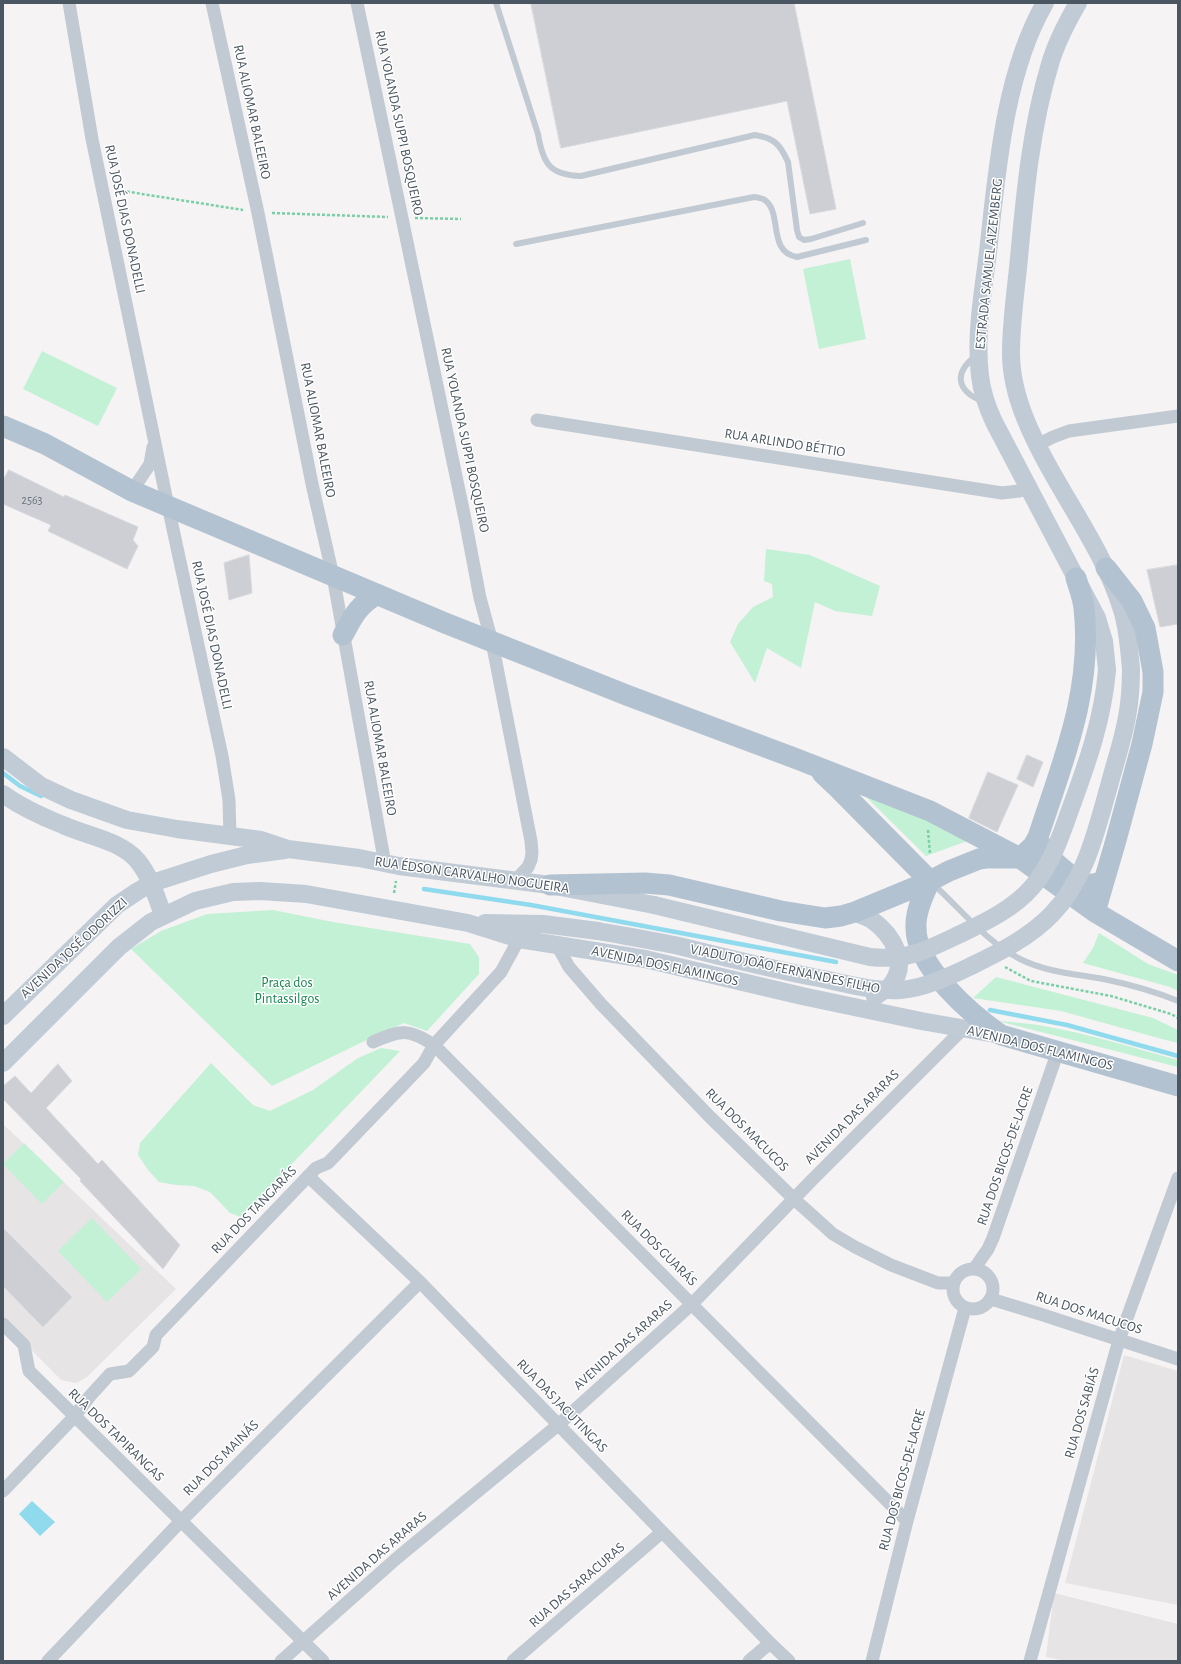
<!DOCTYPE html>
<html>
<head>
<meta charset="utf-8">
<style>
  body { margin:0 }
  #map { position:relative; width:1181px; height:1664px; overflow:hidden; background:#f5f3f3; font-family:"Alegreya Sans",sans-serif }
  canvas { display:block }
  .frame { position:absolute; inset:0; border:4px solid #4a5661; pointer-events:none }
</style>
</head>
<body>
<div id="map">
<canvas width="1181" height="1664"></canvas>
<div class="frame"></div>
</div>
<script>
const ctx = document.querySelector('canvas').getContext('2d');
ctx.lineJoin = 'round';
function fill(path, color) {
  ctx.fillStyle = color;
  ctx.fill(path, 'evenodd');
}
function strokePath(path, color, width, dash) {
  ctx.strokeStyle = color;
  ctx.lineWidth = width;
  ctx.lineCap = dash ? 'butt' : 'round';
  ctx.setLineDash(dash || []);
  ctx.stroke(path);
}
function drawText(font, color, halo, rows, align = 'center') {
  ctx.font = font + ' "Alegreya Sans",sans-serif';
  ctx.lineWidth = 3;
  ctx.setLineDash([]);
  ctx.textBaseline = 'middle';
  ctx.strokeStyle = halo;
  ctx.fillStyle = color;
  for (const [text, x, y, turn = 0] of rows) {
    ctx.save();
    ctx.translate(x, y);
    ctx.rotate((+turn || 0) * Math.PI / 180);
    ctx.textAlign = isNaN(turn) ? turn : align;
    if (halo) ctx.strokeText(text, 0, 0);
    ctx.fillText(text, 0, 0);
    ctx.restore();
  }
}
fill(new Path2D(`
  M3,1124L176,1289L87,1377L76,1383L61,1380L3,1321Z
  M1124,1355L1178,1371V1605L1065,1583Z
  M1054,1593L1178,1624V1661H1067L1046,1657Z`), '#e6e4e5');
fill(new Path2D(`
  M850,259L866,339L819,349L803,269Z
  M42,351L117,388L98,426L23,389Z
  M766,549L810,555L880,586L872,616L835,611L815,602L801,668L767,648L755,683L730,642L738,624L753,607L773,597L772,584L764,581Z
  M856,787L970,840L926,856Z
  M273,910L333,922L470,944L479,957V974L427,1031L404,1023L383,1032L272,1086L131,949L161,931L207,914Z
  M1099,933L1148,964L1178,975V991L1170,987L1083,963L1093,948Z
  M996,977L1153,1018L1178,1030V1043L1162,1039L1061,1011L973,998Z
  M998,1021C1060,1024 1119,1044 1178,1060V1067Z
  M381,1048L400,1051L241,1217L230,1213L210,1192L194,1186L176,1185L159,1182L148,1170L138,1155L140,1143L211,1063L253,1105L270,1111L313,1090L358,1058Z
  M24,1143L64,1182L42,1204L3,1164Z
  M92,1218L141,1269L107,1302L58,1251Z`), '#c3f1d5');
fill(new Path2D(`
  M32,1501L55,1522L40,1536L19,1514Z`), '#90daee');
strokePath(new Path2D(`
  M3,773L20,786L41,796
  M424,889L531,905L836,962
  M990,1010L1067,1025L1178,1056`), '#90daee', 4.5);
const building = new Path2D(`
  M531,3H794L836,209L810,214L787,101L561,148Z
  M9,470L64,497L65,495L138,527L133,540L138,546L127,569L48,531L51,525L3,504V480Z
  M249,555L252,593L229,600L224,563Z
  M1178,565V624L1160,627L1147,570Z
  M1027,755L1043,762L1033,787L1017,779Z
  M988,772L1018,785L997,832L969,818Z
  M58,1064L72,1081L46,1108L98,1164L102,1160L180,1245L163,1269L80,1181L81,1179L3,1099V1086L15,1076L31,1093Z
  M3,1228L72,1297L43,1327L3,1286Z`);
fill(building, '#cdcfd5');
strokePath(building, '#d7d9de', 1);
strokePath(new Path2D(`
  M117,190L243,210
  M272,213L388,217
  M415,218L461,219
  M928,830L930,854
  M394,893L396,881
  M1005,967L1031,981L1111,996L1171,1014L1178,1018`), '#7ad0a6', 2.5, [3, 2]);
strokePath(new Path2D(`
  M496,3L538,134C543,163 549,175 581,176L755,135C774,138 780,144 788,162L797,230L799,237L804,240L811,239L863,223
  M516,244L754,197C756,197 760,198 763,199C784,210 766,252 797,257L866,240
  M976,356C953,373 957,391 982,401
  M933,884C961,909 985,941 1020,959C1048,973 1078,974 1108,980C1132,985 1156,992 1178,1001`), '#c1cad2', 6);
strokePath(new Path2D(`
  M69,3L92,139L168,506L222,756L229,800L230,837
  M212,3L258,213L312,484L333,576L385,864
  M357,3L465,519L480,598L492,642L531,841L532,853L531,860L528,867L516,880
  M537,420L1002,493L1019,491L1028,488
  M1037,445L1053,437L1069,431L1178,416
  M132,491L150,464L153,447
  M557,945L569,967L601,1004L710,1117L794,1199L833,1234L855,1247L891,1265L938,1283H953
  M373,1042C401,1030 408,1028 434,1045L907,1521
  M308,1176L420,1282L770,1643L789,1661
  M953 1289a20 20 0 1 1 40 0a20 20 0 1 1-40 0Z
  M974,1269L988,1249L993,1238L1058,1051
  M991,1299L1040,1314L1178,1359
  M3,1324L24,1345L29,1371L323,1661
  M3,1491L74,1417L90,1396L110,1374L129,1371L153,1347L156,1335L316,1168L328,1163L424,1063L434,1045L501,972L519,939
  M48,1661L181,1521L420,1282
  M281,1661L397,1558L558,1425L692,1304L811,1181L964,1028
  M513,1661L662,1532
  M749,1661L770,1643
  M872,1661L907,1521L965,1308
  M1030,1661L1119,1340L1178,1178`), '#c1cad2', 13);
strokePath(new Path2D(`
  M1045,3C1004,74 997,172 988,252C983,293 975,335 980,376C982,393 987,407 994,422L1097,618L1104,641L1107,670
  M1078,3C1067,22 1056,43 1050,64C1031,127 1025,193 1019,258C1016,290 1011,322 1011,353C1011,376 1017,398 1025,418C1052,485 1101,541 1122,610C1128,629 1129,649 1131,669
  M3,757L41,786L71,800L127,820L177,829L261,840L288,849L359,858L399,866L550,885L654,905
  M3,794C21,807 43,817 63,825C87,836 119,840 137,860C151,877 156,896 163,915
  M855,912C860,915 867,917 872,920C893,935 910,964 890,986C886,990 879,993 875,997
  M485,923L543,924L598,931
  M3,1016L117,905L138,891L152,883L211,864L247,855L285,850
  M3,1063L119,947L151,922L195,901L233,892L260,891L306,894L468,923L519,939L645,959L802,996L921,1021L1001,1035`), '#c1cbd6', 18);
strokePath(new Path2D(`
  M3,426L45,444L132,491L445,623L629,696L797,759L930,811L1020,858L1095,912L1178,961
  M343,635C354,615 357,607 377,594
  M822,773L837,787L930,881
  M1040,843C1045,856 1074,881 1088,884C1093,885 1098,883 1103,881
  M930,881C923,895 915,912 916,928C916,967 971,1014 1001,1035L1178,1086
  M550,885L645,883L669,885L781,911L825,918L841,916L855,912L930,881L949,871L979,859L986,858H1020L1033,846L1038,837C1063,761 1093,690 1084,608C1083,598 1079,588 1076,578
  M1095,912L1116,840L1142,744L1153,692V672L1145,628L1132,601L1106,568`), '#b3c2d1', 21);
strokePath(new Path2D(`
  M654,905L870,957C904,961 925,951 954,937C981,924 1013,910 1033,886C1051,865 1061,836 1070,810C1087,764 1103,719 1107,670
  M598,931C625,936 652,940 679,946C723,957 768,968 813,977C842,982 872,992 901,990C925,988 950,976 971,966C1000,952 1030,937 1052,914C1086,879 1096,831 1109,786C1115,763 1123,740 1127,717C1130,701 1131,685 1131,669`), '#c1cbd6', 18);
drawText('12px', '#6b747e', null, [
  ["2563",32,500]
]);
drawText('14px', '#4a5661', '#fff', [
  ["RUA ALIOMAR BALEEIRO",252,112,78],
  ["RUA YOLANDA SUPPI BOSQUEIRO",399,123,78],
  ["RUA JOSÉ DIAS DONADELLI",125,219,78],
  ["ESTRADA SAMUEL AIZEMBERG",989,264,-84],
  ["RUA ALIOMAR BALEEIRO",318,430,79],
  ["RUA YOLANDA SUPPI BOSQUEIRO",465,440,78],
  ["RUA ARLINDO BÉTTIO",785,443,9],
  ["RUA JOSÉ DIAS DONADELLI",212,635,78],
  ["RUA ALIOMAR BALEEIRO",380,748,80],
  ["RUA ÉDSON CARVALHO NOGUEIRA",472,875,8],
  ["AVENIDA JOSÉ ODORIZZI",74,948,-43],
  ["AVENIDA DOS FLAMINGOS",665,966,12],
  ["VIADUTO JOÃO FERNANDES FILHO",785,969,12],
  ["AVENIDA DOS FLAMINGOS",1040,1048,14],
  ["AVENIDA DAS ARARAS",852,1117,-45],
  ["RUA DOS MACUCOS",747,1130,45],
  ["RUA DOS BICOS-DE-LACRE",1005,1156,-71],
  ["RUA DOS TANGARÁS",254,1210,-46],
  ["RUA DOS GUARÁS",659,1248,45],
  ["RUA DOS MACUCOS",1089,1313,18],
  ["AVENIDA DAS ARARAS",623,1345,-42],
  ["RUA DAS JACUTINGAS",562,1406,46],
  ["RUA DOS SABIÁS",1082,1413,-74],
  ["RUA DOS TAPIRANGAS",116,1435,44],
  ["RUA DOS MAINÁS",221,1458,-45],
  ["RUA DOS BICOS-DE-LACRE",902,1480,-75],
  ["AVENIDA DAS ARARAS",377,1556,-41],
  ["RUA DAS SARACURAS",577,1585,-41]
]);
drawText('14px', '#17864f', '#fff', [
  ["Praça dos",287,983],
  ["Pintassilgos",287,999]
]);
</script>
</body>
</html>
